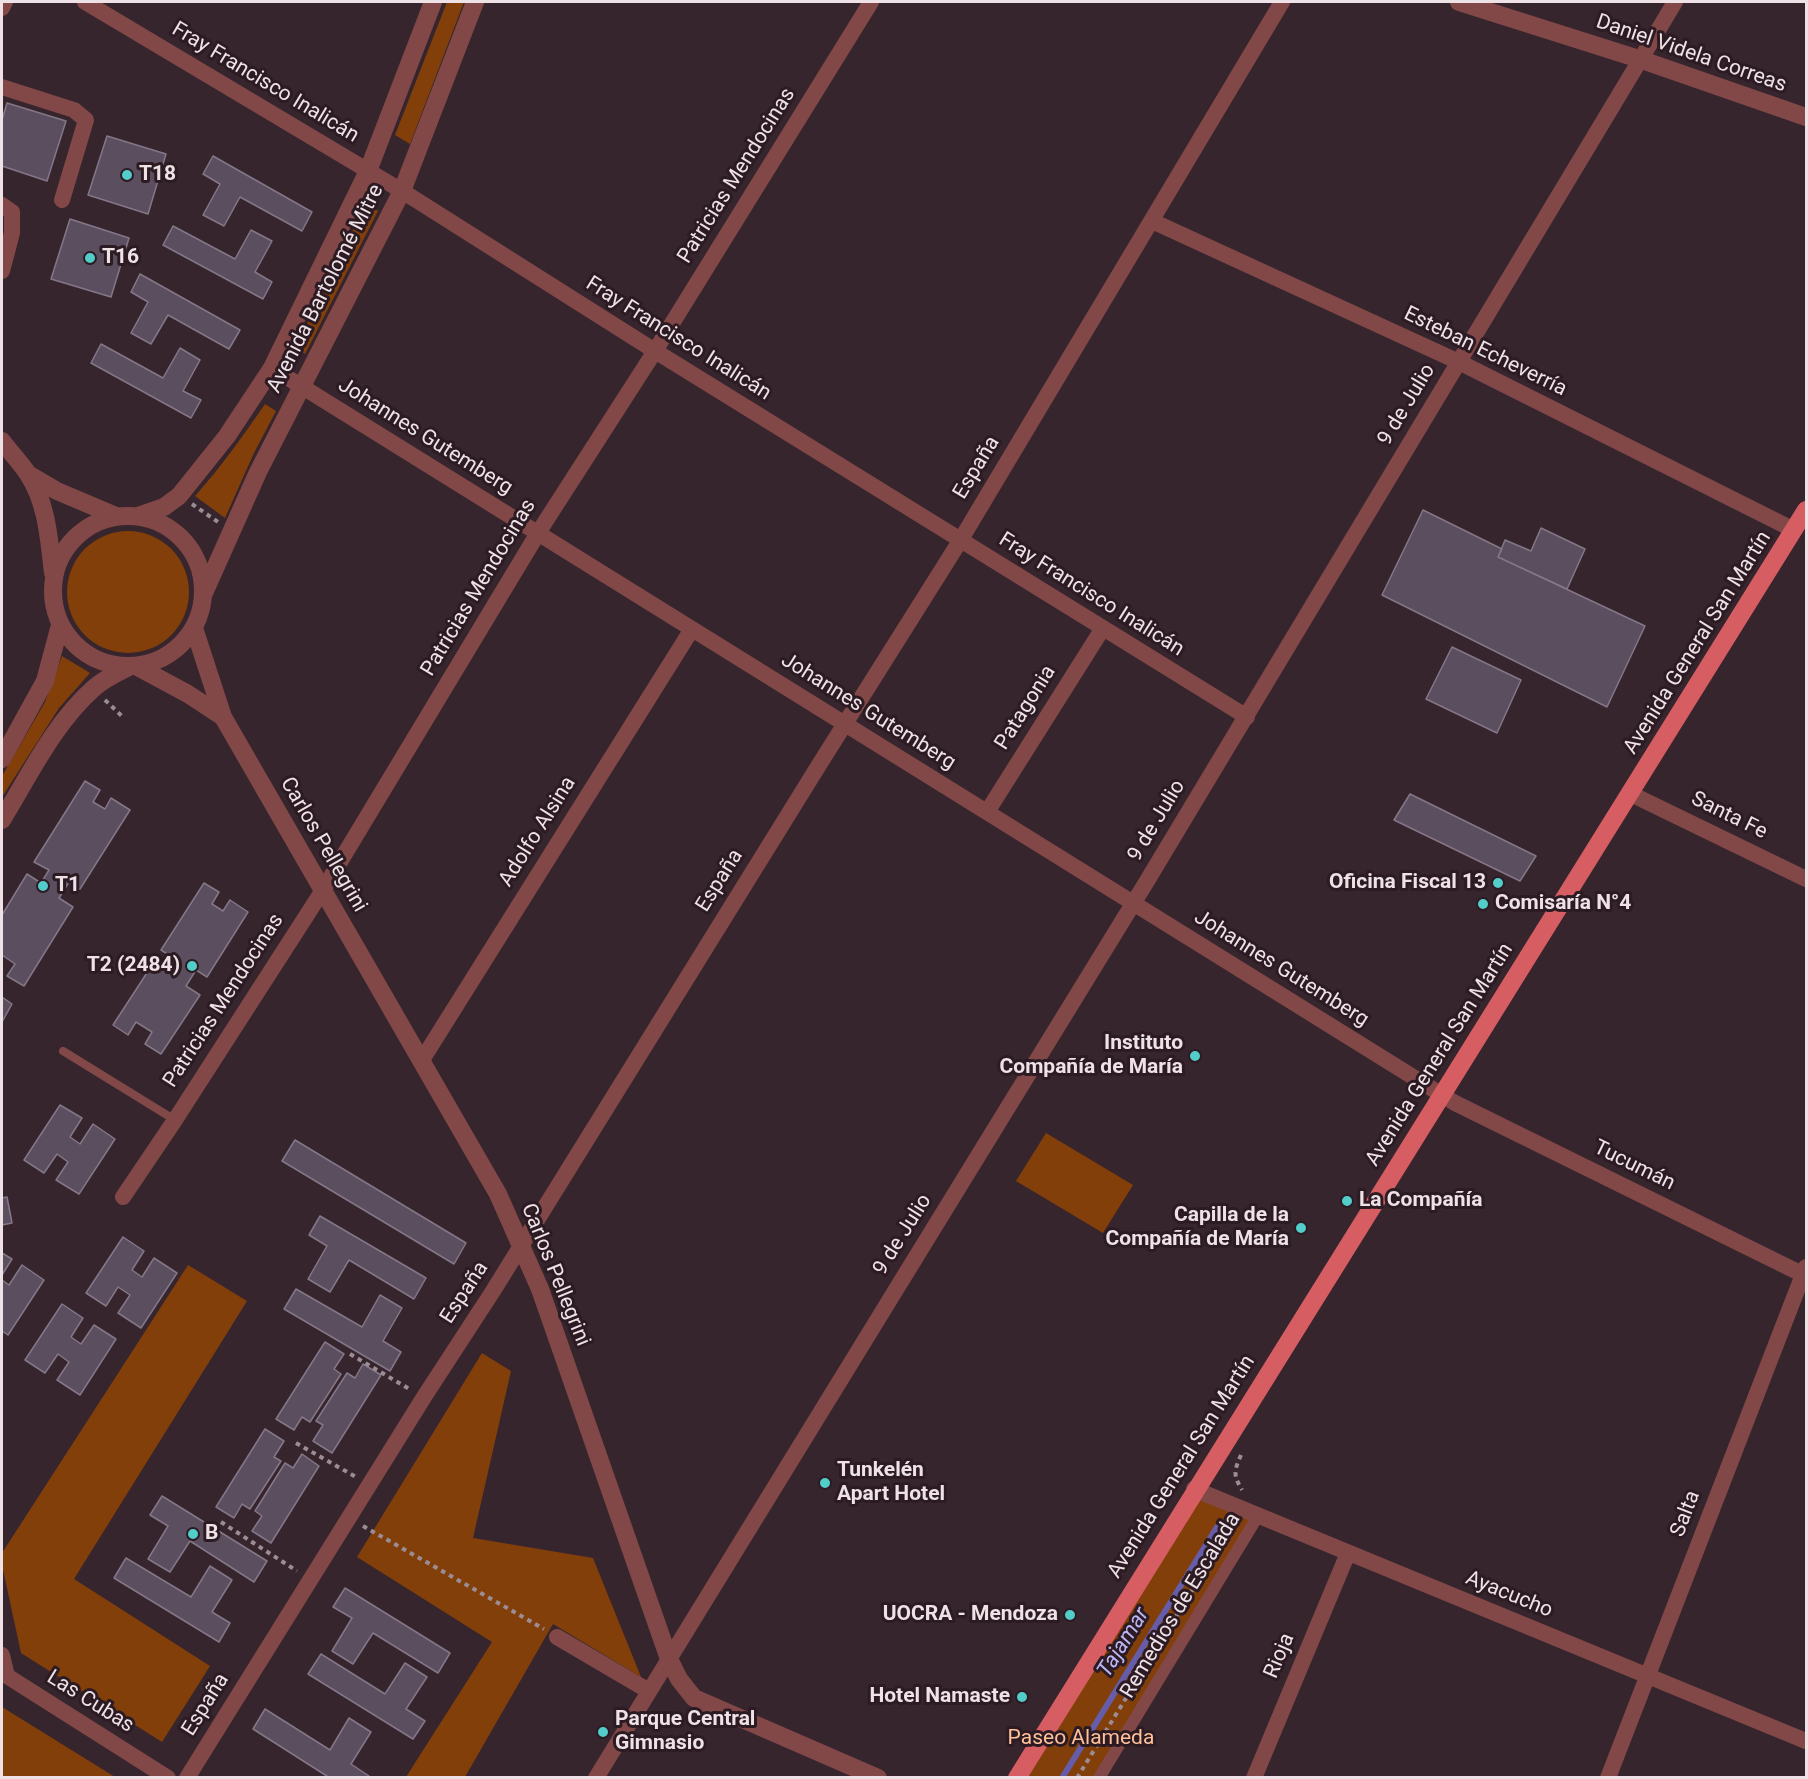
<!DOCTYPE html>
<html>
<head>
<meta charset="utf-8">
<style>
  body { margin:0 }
  #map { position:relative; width:1808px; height:1779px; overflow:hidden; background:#37252d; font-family:Roboto,sans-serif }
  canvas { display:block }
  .frame { position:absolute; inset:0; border:3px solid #eee2e7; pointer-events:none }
</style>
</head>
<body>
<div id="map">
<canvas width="1808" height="1779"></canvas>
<div class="frame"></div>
</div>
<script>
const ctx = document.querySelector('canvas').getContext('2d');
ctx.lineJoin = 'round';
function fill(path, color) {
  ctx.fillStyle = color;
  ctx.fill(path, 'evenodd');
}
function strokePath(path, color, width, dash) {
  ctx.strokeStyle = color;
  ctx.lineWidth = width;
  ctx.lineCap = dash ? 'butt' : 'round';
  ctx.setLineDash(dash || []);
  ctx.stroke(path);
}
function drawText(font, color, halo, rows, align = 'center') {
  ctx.font = font + ' Roboto,sans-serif';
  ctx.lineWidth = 6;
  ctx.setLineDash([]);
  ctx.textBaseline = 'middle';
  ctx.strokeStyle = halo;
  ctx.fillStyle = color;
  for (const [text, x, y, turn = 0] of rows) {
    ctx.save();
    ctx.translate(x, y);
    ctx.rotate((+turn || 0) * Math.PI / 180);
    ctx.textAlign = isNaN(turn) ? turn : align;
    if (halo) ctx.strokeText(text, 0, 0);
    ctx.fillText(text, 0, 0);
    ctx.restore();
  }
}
fill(new Path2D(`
  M447,2H464L410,144L395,135Z
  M366,203L378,211L305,354L295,348Z
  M265,404L276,411L254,453L225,518L195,496C221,467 243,436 265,404Z
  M67 592a61 61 0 1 1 122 0a61 61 0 1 1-122 0Z
  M62,656L90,673L59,708L2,797V776L45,702Z
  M1046,1133L1133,1185L1103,1233L1016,1181Z
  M188,1265L247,1301L74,1579L210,1666L162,1742L21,1653L2,1565V1553Z
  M482,1353L511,1371L473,1538L593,1558L641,1677L553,1624L465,1777H406L492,1642L357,1557Z
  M1194,1489L1258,1516L1099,1777L1017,1778Z
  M2,1707L115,1777H2Z`), '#823f0a');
strokePath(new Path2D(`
  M1062,1778L1217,1527`), '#665daa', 6);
const building = new Path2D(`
  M7,103L66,121L47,181L2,166V120Z
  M107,136L166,154L148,214L88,195Z
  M213,156L312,212L302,231L240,197L224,226L203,215L220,184L203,174Z
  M70,219L129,238L111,297L51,279Z
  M173,226L235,259L251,230L272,241L255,272L272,282L263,299L163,245Z
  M140,274L240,330L229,349L168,315L151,344L131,333L148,302L131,292Z
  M101,344L163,378L180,348L200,360L183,391L201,400L191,418L91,363Z
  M1423,510L1502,549L1498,557L1645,626L1607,707L1382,595Z
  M1541,528L1585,549L1567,589L1498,557L1505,540L1531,551Z
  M1452,647L1521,680L1497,733L1426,699Z
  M85,781L100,790L93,802L105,809L111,798L130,810L80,889L69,882L59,898L73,907L24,986L7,976L15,964L2,955V915L27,874L41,883L49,870L34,862Z
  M1410,794L1536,856L1520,881L1394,820Z
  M204,883L219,892L212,904L223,911L230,900L248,912L207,977L196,970L186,986L200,995L161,1054L145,1044L152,1032L136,1022L128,1035L113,1025L154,962L167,971L175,959L161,950Z
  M2,997L12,1004L2,1022Z
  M60,1105L82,1118L70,1137L80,1144L93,1124L115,1139L79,1194L56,1180L68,1162L57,1154L44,1173L24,1160Z
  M295,1140L466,1243L454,1264L282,1161Z
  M7,1197L12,1223L2,1225V1198Z
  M320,1216L426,1278L414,1299L349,1260L330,1292L308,1279L327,1246L309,1235Z
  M123,1237L144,1251L132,1270L142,1277L154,1258L177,1273L141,1328L118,1313L130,1295L118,1287L106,1306L86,1293Z
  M2,1253L12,1259L2,1275Z
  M22,1265L44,1280L8,1335L2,1331V1280L9,1285Z
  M296,1289L362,1327L380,1295L402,1308L383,1341L401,1352L390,1371L284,1309Z
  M62,1304L83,1318L71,1337L81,1344L94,1325L116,1339L80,1395L57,1380L69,1362L58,1354L45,1373L25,1360Z
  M325,1342L344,1354L334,1369L341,1374L310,1422L302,1417L294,1430L276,1419Z
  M363,1364L381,1375L332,1453L313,1441L323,1425L316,1421L347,1373L355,1378Z
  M265,1429L284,1441L274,1457L281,1461L250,1509L242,1504L234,1518L216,1507Z
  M302,1454L319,1466L271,1543L252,1531L262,1516L255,1511L285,1463L293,1468Z
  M162,1496L267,1561L254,1582L190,1541L170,1572L148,1559L168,1526L150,1515Z
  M126,1558L191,1597L210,1566L232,1580L212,1612L230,1623L219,1642L114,1578Z
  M345,1588L450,1653L438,1673L373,1633L353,1664L332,1651L352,1618L333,1607Z
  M321,1654L385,1694L405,1663L427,1677L406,1709L425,1721L413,1739L308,1674Z
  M265,1709L330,1750L349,1718L371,1732L351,1764L369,1776L368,1778H330L253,1729Z`);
fill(building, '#5b4e5e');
strokePath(building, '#847788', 1.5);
strokePath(new Path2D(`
  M192,504L218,522
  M105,700L124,718
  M350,1354L411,1390
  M296,1443L356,1477
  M1241,1455C1234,1471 1233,1475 1242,1490
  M221,1522L297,1571
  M363,1526L544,1629
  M1077,1778L1234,1522`), '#9b8d93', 4, [4.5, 4.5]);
strokePath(new Path2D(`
  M63,1051L175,1120`), '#824848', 8);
strokePath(new Path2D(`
  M1099,1778L1258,1516`), '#824848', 12);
strokePath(new Path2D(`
  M85,2L402,191L655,351L1247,717
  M2,8L5,2
  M2,87L74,110L86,120L62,200
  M2,205L12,212V233L2,271
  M1152,221L1459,362L1794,530
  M272,368L1455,1103L1806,1276
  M1631,794L1806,879
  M987,812L1103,628
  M422,1060L692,629
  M123,1197L175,1120L323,890L538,533L655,351L871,2
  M1194,1489L1806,1741
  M557,1637L649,1691
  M2,1655L7,1676L168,1778
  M187,1778L424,1397L493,1291L819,765L960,541L1282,2
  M596,1778L1147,881L1675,2
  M1254,1778L1348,1553
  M1608,1778L1806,1267`), '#824848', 16);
strokePath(new Path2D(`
  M1459,2L1639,59L1806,117
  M2,441C10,452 20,462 28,474C47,503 49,539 53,573
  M28,474L57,491L116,516
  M53 591a75 75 0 1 1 150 0a75 75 0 1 1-150 0Z
  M138,516L164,507L179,496L227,436L272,368L368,171L433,2
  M204,593L258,472L402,191L475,2
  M194,628L223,717L498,1194L540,1289L669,1659L679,1679L694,1698L878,1778
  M136,666L188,694L223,717
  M2,759L45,681L60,625
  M2,820C29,776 54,723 94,688C104,679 117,673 129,667`), '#824848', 18);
strokePath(new Path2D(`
  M1017,1778C1278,1354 1545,934 1806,510`), '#d65e62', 18);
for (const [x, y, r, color] of [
  [127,175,6,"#53cdca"],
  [90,258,6,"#53cdca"],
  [1498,883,6,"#53cdca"],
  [43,886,6,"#53cdca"],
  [1483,904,6,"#53cdca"],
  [192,966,6,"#53cdca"],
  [1195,1056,6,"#53cdca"],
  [1347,1201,6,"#53cdca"],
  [1301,1228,6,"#53cdca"],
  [825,1483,6,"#53cdca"],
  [193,1534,6,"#53cdca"],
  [1070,1615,6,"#53cdca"],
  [1022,1697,6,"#53cdca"],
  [603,1732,6,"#53cdca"]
]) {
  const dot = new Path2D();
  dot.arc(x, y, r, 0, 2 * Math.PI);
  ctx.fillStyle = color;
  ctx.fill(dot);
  strokePath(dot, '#2c1b23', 2);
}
drawText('21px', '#eee2e7', '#2c1b23', [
  ["Daniel Videla Correas",1691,54,19],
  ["Fray Francisco Inalicán",265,83,31],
  ["Patricias Mendocinas",737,176,-58],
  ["Avenida Bartolomé Mitre",326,289,-63],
  ["Fray Francisco Inalicán",678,339,32],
  ["Esteban Echeverría",1485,352,26],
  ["9 de Julio",1407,405,-59],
  ["Johannes Gutemberg",425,437,32],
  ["España",977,468,-59],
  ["Patricias Mendocinas",479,588,-59],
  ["Fray Francisco Inalicán",1091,595,32],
  ["Avenida General San Martín",1698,643,-58],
  ["Patagonia",1026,708,-58],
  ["Johannes Gutemberg",868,712,32],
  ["Santa Fe",1729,816,26],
  ["9 de Julio",1157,821,-59],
  ["Adolfo Alsina",538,832,-58],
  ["Carlos Pellegrini",323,845,60],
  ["España",720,881,-58],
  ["Johannes Gutemberg",1281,969,32],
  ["Patricias Mendocinas",224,1001,-57],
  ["Avenida General San Martín",1440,1055,-58],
  ["Tucumán",1634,1166,26],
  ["9 de Julio",903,1235,-58],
  ["Carlos Pellegrini",555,1275,68],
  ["España",465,1293,-57],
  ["Avenida General San Martín",1182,1467,-58],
  ["Salta",1686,1514,-69],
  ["Ayacucho",1509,1595,22],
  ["Remedios de Escalada",1181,1606,-59],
  ["Rioja",1280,1656,-67],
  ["Las Cubas",90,1702,32],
  ["España",206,1705,-58]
]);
drawText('bold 21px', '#eee2e7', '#2c1b23', [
  ["T18",139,175],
  ["T16",102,258],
  ["Oficina Fiscal 13",1486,883,"right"],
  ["T1",55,886],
  ["Comisaría N°4",1495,904],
  ["T2 (2484)",180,966,"right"],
  ["Instituto",1183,1044,"right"],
  ["Compañía de María",1183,1068,"right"],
  ["La Compañía",1359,1201],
  ["Capilla de la",1289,1216,"right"],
  ["Compañía de María",1289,1240,"right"],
  ["Tunkelén",837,1471],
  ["Apart Hotel",837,1495],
  ["B",205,1534],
  ["UOCRA - Mendoza",1058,1615,"right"],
  ["Hotel Namaste",1010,1697,"right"],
  ["Parque Central",615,1720],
  ["Gimnasio",615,1744]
], 'left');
drawText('21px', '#ffc09a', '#2c1b23', [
  ["Paseo Alameda",1081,1739]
]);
drawText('italic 22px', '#bab7f6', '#2c1b23', [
  ["Tajamar",1124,1643,-58]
]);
</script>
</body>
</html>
